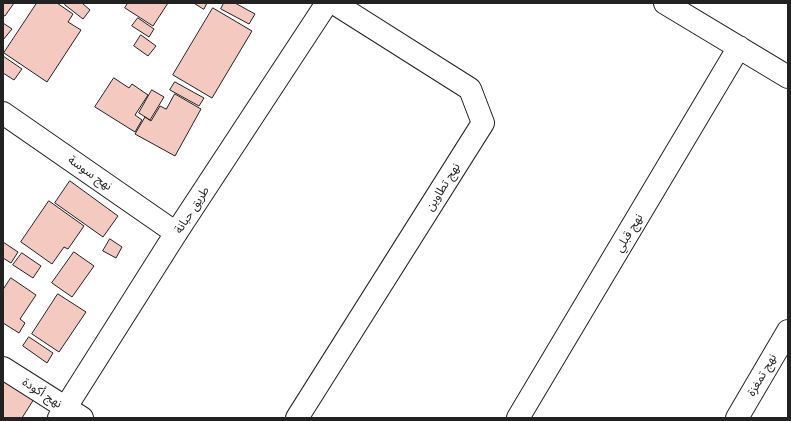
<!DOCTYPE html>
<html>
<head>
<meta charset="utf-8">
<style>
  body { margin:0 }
  #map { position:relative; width:791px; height:421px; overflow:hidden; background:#fff; font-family:Inter,sans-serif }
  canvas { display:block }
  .frame { position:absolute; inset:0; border:4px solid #222; pointer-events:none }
</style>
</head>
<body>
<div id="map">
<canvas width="791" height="421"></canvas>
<div class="frame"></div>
</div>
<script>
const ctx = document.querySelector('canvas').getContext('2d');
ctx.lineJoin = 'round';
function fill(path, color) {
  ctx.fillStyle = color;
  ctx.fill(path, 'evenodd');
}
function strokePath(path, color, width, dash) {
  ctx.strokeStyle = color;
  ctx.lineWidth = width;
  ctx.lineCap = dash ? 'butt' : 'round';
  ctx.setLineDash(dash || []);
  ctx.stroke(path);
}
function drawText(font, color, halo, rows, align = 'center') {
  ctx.font = font + ' Inter,"Noto Sans Arabic",sans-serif';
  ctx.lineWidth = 3;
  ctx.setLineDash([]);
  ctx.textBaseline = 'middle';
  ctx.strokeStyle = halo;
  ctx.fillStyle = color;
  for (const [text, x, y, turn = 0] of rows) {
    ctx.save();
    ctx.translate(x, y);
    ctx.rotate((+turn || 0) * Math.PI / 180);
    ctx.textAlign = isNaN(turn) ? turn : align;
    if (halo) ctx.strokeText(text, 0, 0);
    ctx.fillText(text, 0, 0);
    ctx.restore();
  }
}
const building = new Path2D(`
  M3,3H14L5,16L3,15Z
  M37,3H57L73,14L68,22L81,30L47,82L4,53Z
  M66,3H82L90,10L83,19L65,5Z
  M128,3H168L153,26L125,8Z
  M194,3H207L204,9Z
  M224,3H235L255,14L249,24L221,9Z
  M213,8L252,31L212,98L173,75Z
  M138,18L154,29L149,37L132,26Z
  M3,23L12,29L3,40Z
  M141,35L156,46L148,56L134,46Z
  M3,56L22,69L14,80L3,73Z
  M114,78L129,88L132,84L148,95L135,115L142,120L135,132L95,107Z
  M175,82L204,98L199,106L170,90Z
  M152,90L164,97L150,120L139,113Z
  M175,94L201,109L175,156L135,134L145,117L151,121L160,106L166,109Z
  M70,181L118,216L103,237L55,203Z
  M49,201L84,226L68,249L64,247L52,264L21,242Z
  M110,239L122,247L116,258L103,251Z
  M3,242L18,252L11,263L3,258Z
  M74,252L94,266L72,297L52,283Z
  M22,253L41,266L33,278L13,265Z
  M11,278L36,295L20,319L25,323L19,333L3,323V290Z
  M58,294L86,312L59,352L32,334Z
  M29,337L53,353L47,363L23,346Z
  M3,379L34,399L22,418H3Z`);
fill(building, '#f3c9c0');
strokePath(building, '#222', 1);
const minor = new Path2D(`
  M665,3L788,77
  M3,113L176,233
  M3,368L82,418
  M297,418L483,123L470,89L334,3
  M518,418L739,47
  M737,418L788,331`);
const tertiary = new Path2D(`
  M59,418L176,233L327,3`);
strokePath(minor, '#222', 24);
strokePath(tertiary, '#222', 24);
strokePath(minor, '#fff', 22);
strokePath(tertiary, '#fff', 22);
drawText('12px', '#222', '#fff', [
  ["نهج سوسة",90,173,35],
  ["نهج تطاوين",443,187,-58],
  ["طريق حبانة",192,210,-57],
  ["نهج قبلي",629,233,-59],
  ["نهج تمغزة",762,375,-60],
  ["نهج أكودة",42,393,33]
]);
</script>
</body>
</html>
